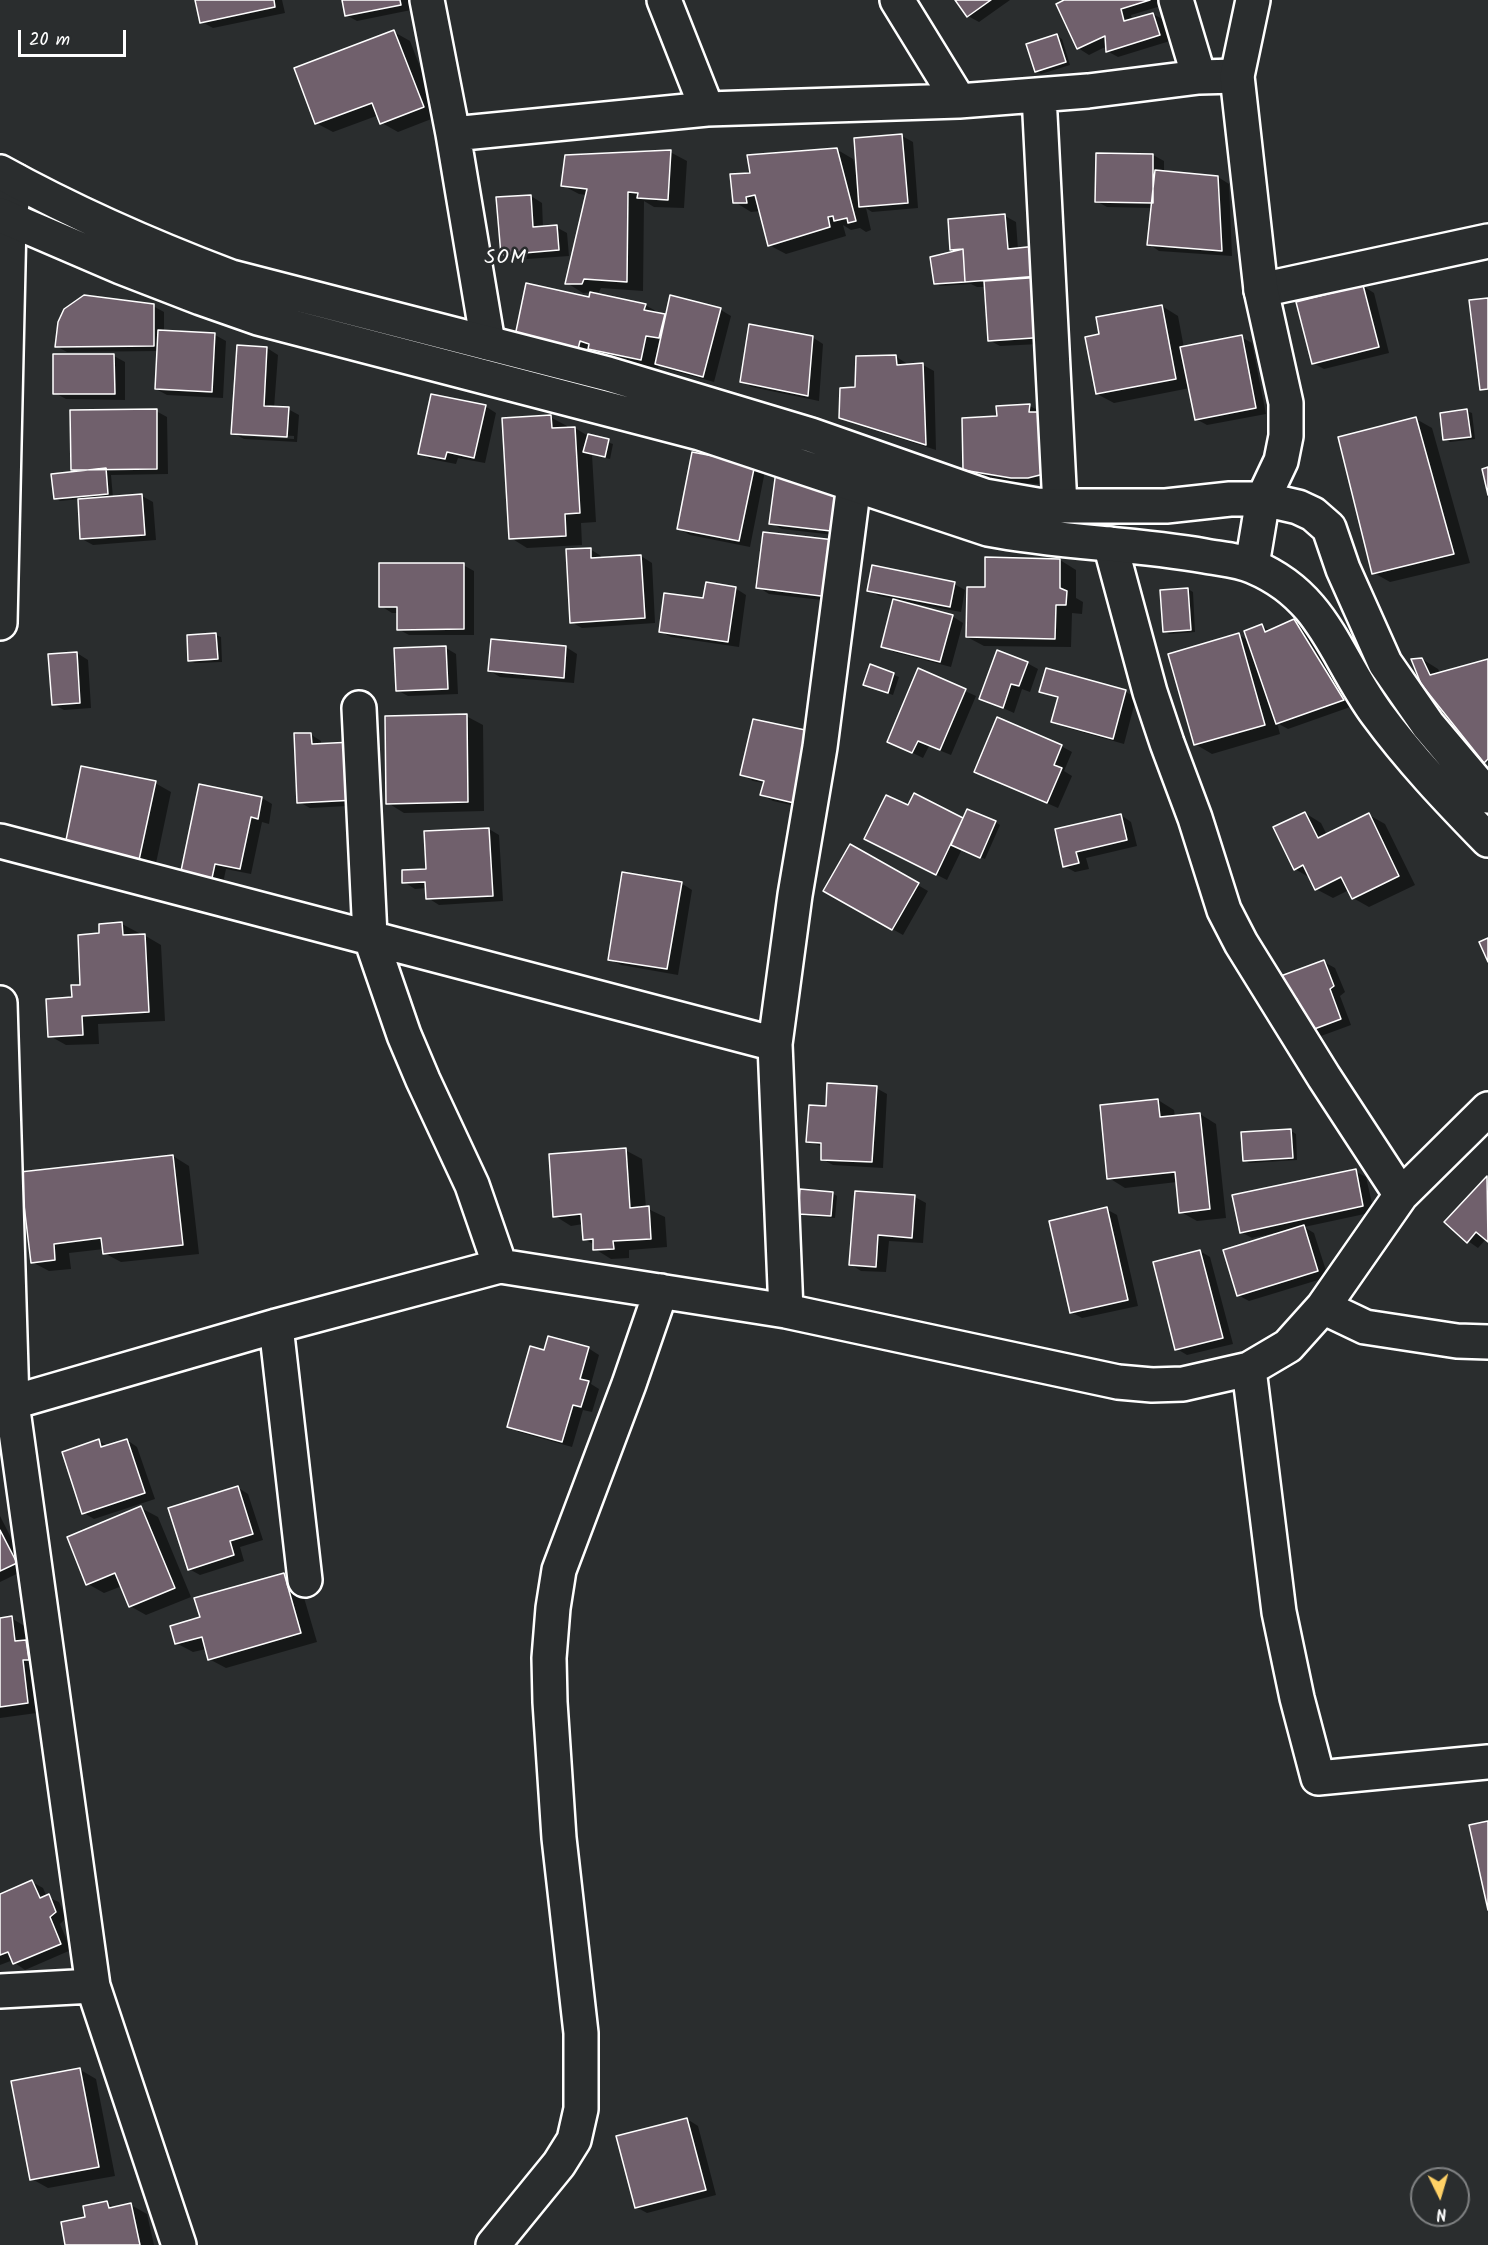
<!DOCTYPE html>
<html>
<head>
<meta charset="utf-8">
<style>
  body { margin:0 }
  #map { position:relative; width:1488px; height:2245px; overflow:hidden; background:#2a2d2e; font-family:Kalam,sans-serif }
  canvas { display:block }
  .north { position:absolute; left:1410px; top:2167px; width:60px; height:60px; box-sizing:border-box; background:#2a2d2e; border:2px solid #7f8182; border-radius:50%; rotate:175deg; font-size:16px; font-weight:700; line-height:24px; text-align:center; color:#fff }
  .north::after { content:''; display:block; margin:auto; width:21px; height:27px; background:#ffd166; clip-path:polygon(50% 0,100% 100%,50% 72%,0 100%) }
  .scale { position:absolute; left:18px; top:30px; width:108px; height:27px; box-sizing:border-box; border:3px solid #fff; border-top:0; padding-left:8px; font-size:18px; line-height:21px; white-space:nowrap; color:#fff; -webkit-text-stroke:4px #2a2d2e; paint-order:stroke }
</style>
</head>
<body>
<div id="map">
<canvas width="1488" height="2245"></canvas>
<div class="north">N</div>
<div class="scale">20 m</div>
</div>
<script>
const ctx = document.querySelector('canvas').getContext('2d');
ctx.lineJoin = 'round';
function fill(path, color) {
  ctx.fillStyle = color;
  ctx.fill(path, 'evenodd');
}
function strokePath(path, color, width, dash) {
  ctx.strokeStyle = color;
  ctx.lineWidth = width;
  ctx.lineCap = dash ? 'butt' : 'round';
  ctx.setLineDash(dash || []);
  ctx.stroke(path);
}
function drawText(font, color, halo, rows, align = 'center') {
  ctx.font = font + ' Kalam,sans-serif';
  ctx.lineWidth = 5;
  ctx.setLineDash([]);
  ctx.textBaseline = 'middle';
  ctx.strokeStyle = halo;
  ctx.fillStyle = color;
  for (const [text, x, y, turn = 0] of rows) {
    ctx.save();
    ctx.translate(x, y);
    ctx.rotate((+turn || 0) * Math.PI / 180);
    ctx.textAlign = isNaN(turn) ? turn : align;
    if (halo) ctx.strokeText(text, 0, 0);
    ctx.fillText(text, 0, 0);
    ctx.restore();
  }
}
fill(new Path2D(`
  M197,0H282L285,13L213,28L202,22Z
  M343,0H409L411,10L357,21L346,15Z
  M957,0H1010L979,22L968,16Z
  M1068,0H1160L1161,6L1131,15L1132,20L1153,14L1164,20L1170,41L1118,57L1107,51V46L1089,55L1078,48Z
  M394,32L410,41L439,116L398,132L382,123L379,115L333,132L316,123Z
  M1057,36L1062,39L1070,65L1041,74L1036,71Z
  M902,136L913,142L918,208L872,212L866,208L871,230L866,232L860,228L851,230L843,225L846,236L786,254L769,245L760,211L751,212L735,202L751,175L836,149L853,159L856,171H858Z
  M670,152L687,161L684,208L654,207L644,201L643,291L601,288L599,292L583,293L567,283L587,195L579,194L562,185Z
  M1153,155L1164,161V173L1218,177L1229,184L1232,256L1159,251L1149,244L1153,208L1107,207L1096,201Z
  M531,196L542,203L543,228L556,227L567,233L569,256L513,260L502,254Z
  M1005,216L1016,222L1018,250L1037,248L1059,343L1000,346L989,340L986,287H977L971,284L940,286L935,283L956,252L951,250Z
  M1363,286L1374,293L1389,353L1324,369L1313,363Z
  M671,297L721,310L731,316L714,382L667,369L659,364L658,368L606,358L596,352L595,358L533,345L590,298L645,305L667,317Z
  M153,306L164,312V332L215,335L226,341L223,398L167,395L156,389L159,351L67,352L56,346Z
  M1162,306L1178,316L1184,348L1241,337L1252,343L1266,414L1207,425L1196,419L1190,388L1114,403L1097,394L1101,336Z
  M812,337L823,344L819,401L752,387L741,381Z
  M267,348L278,355L274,408L288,409L299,415L297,442L244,439L233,433ZM242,433L294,436V439L242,436Z
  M114,356L125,362V400L66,399L55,393Z
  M895,356L906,363L907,366L923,365L934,371L936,450L852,423L841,417L857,388Z
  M485,406L496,413L485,463L458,458L456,464L430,459L420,453Z
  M1030,406L1041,412L1054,480L1039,484L1023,483L975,476L965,469L999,418L998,407Z
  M156,411L167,417L168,474L111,475L113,498L142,496L153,502L156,540L93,545L82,539L79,499L60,501L55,498L79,473L72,469Z
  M1467,411L1472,413L1475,439L1450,442L1445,439Z
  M550,417L567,426V429L575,428L588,436L613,444L610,459L592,455L596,522L581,523L582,545L527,548L511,538Z
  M1416,419L1432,428L1470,563L1390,582L1374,573Z
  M754,465L765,471L750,547L690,535L679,529Z
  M777,473L851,537L782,529L771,523Z
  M764,534L839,602L769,594L758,587Z
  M590,549L601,556V559L641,556L652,563L655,623L582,628L571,622Z
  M1060,560L1076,570V598L1083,602L1082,614L1072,613L1071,647L984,646L967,637Z
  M463,565L474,571V635H409L398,629V613H392L381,606Z
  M954,584L965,590L961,612L902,601V603L952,616L963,623L951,667L894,652L883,646L895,599L879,596L869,590Z
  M735,588L746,595L739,647L671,637L660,631L704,600Z
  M1188,589L1193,592L1195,632L1169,634L1164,631Z
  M1294,621L1305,627L1353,706L1288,729L1277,723L1280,734L1212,754L1195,744L1239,635L1249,641L1262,626L1271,631Z
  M216,635L221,637L222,662L195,663L190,661Z
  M492,641L566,647L577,654L574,683L500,677L490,671Z
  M446,648L456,654L458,694L408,696L397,690Z
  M77,653L88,660L91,708L64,710L53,704Z
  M1422,659L1438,669L1441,674L1488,661V763L1422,683Z
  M1027,663L1038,669L1030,692L1022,689L1014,713L981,698Z
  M871,666L899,677L893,695L870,687Z
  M919,670L976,696L951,755L929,746L923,758L889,741Z
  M1047,670L1126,692L1136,698L1124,744L1064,727L1053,721L1059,699L1041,691Z
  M466,716L483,725L484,811L404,813L388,803Z
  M754,721L805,808L773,801L762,795L764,783L753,781L742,775Z
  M310,734L321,741V745L366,805L310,808L299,802Z
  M1061,746L1072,752L1064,771L1072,776L1058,808L976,772Z
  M155,783L171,792L155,868L83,853Z
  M914,795L964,820L995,822L1000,825L985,859L962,849L947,880L876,844L908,807Z
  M262,798L272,804L269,824L262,822L251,874L226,869L223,883L193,877L182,871Z
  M1305,813L1321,823L1327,835L1369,815L1385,824L1415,885L1369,907L1353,898L1349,890L1333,898L1316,889L1312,879L1295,869Z
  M1121,815L1131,822L1137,846L1086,858L1089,869L1075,872L1064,866L1057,830Z
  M489,829L499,835L503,901L439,905L428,898L427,888L415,889L404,882L428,870Z
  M851,846L928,891L903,935L825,891Z
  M681,883L692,890L678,975L621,965L610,959Z
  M122,924L139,933V935H144L161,945L165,1021L98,1024L99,1044L66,1045L50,1036L81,986L100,935Z
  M1324,962L1335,968L1345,992L1340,996L1351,1025L1321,1036L1310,1030L1300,1008L1289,1002Z
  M876,1088L887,1094L883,1168L833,1165L822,1159L823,1147L808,1141L827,1108Z
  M1158,1100L1174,1110L1175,1117L1200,1114L1216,1124L1226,1218L1197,1221L1181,1212L1177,1182L1125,1188L1109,1178Z
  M1291,1131L1296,1134L1297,1160L1249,1163L1244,1160Z
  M625,1150L642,1159L646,1208L665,1217L667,1247L629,1250V1258L611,1259L595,1249V1245L584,1239L583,1224L571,1226L555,1216Z
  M173,1156L189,1166L199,1254L121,1262L104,1253V1249L69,1253L71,1269L49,1271L32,1262L22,1173Z
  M1355,1171L1366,1177L1374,1212L1304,1227L1314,1233L1328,1277L1249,1301L1238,1295L1276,1236L1275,1233L1252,1238L1241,1232Z
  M1487,1178L1488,1240L1486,1239L1478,1248L1468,1241L1446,1222Z
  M856,1192L915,1197L926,1203L923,1243L889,1241L886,1272L861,1271L850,1264Z
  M832,1193L837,1196L835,1218L805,1216L800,1213Z
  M1106,1209L1117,1215L1138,1306L1082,1318L1071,1312Z
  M1200,1251L1210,1257L1233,1344L1187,1355L1177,1349Z
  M588,1348L599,1355L591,1384L599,1389L592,1412L583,1410L572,1447L519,1432L508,1426L545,1352Z
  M127,1440L137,1447L155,1499L94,1519L84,1513L99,1441L108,1446Z
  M237,1487L248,1494L263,1540L240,1547L244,1561L200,1575L189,1569Z
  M141,1508L158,1517L191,1597L146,1615L130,1606L122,1586L104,1593L88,1584Z
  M0,1516L27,1569L0,1582Z
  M284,1575L300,1584L317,1642L226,1668L209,1659L206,1649L193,1652L176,1643L202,1618Z
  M11,1618L28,1628L44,1712L0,1718V1619Z
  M32,1882L43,1888L47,1897L59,1902L66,1918L60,1924L71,1950L25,1970L15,1963L13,1960L0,1965V1895Z
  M79,2069L96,2079L115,2176L48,2188L32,2179Z
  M687,2119L698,2126L716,2195L647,2213L636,2207Z
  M107,2203L116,2208L131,2205L147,2214L154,2245H67L87,2218Z`), '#0007');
const building = new Path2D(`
  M195,0H274L275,7L200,23Z
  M342,0H400L401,5L345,16Z
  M955,0H991L967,17Z
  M1064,0H1150L1121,9L1124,21L1153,13L1160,35L1106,52L1105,36L1077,49L1056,4Z
  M394,30L424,107L380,124L372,103L315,124L294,68Z
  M1057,34L1066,62L1035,72L1026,44Z
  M902,134L908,203L859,207L854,138Z
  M837,148L856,221L848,223L847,218L834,221L833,216L828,217L830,227L768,246L755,195L746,197L747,203H733L730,174L750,173L747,155Z
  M671,150L668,200L637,198L638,193L628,192L627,282L584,279L582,284H565L587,189L561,186L565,155Z
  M1096,153L1153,154V203L1095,202Z
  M1155,170L1218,176L1222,251L1147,245Z
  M531,195L533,227L557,225L559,250L501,255L496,197Z
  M1005,214L1008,249L1037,246L1039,276L965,282L963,249L950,250L948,219Z
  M963,249L965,282L934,284L930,257Z
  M1044,277L1048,337L988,341L984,281Z
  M526,283L589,297L590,292L646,304L644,310L665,314L659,338L646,336L641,360L588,349L589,344L580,341L578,349L515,336Z
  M1363,285L1379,347L1312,364L1296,302Z
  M84,295L154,304V346L55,347L58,322L64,309Z
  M670,295L721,308L703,377L655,364Z
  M1488,298V389L1480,390L1469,300Z
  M1162,305L1176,379L1096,394L1085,337L1099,334L1096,317Z
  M749,324L813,336L808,396L740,382Z
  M158,330L215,333L212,392L155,389Z
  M1242,335L1256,408L1195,420L1180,347Z
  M237,345L267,347L264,406L289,407L287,437L231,434Z
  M53,354H114L115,394H53Z
  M896,355L897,365L923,363L926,445L839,418L840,388L855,387L856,356Z
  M431,394L486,405L474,458L447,452L445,459L418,454Z
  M1030,404L1029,412H1044V474L1028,478H1011L963,470L962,418L997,416L996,406Z
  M157,409V469L71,470L70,410Z
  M1467,409L1471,437L1443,440L1440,413Z
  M551,415L552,428L575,427L580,513L565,514L566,536L509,539L502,418Z
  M1416,417L1454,554L1372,574L1338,437Z
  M588,434L609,439L605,457L583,452Z
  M692,452L755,464L739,541L677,529Z
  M1488,467V495L1482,469Z
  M106,468L108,494L54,499L51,474Z
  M776,471L845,491L840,532L769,524Z
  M142,494L145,535L80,539L78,499Z
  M763,532L835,540L829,597L756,588Z
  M591,548V558L641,555L645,618L570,623L566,549Z
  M985,557L1060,559V588L1067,591L1066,605H1056L1055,639L966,637L967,587H985Z
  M379,563H464V629L397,630V607H379Z
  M872,565L955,582L950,607L867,591Z
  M706,582L736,587L728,642L659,632L664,593L703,598Z
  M1188,588L1191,630L1163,632L1160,590Z
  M893,599L953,615L940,662L881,647Z
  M1294,619L1344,700L1276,724L1244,631L1262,624L1265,632Z
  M216,633L218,659L188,661L187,635Z
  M1239,633L1265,725L1194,745L1168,654Z
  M491,639L566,646L564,678L488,671Z
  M446,646L448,689L396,691L394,648Z
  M997,650L1028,662L1019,686L1011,684L1003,708L979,699Z
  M77,652L80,703L52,705L48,654Z
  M1422,658L1430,675L1488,659V759L1484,763L1421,684L1411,659Z
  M870,664L894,673L888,693L863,685Z
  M918,668L966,689L940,750L918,741L912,753L887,742Z
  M1046,668L1126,690L1113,739L1051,722L1058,697L1039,692Z
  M467,714L468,802L386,804L385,716Z
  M997,717L1062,745L1054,765L1062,768L1047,803L974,772Z
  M753,719L810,731L794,803L760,795L764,781L740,775Z
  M294,733H311L312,744L353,742L356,800L297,803Z
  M81,766L156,781L139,860L65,845Z
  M199,784L262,797L258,819L251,817L240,869L215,864L212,878L181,871Z
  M914,793L963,818L936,875L864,839L886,795L908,805Z
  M967,809L996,821L980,858L951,845Z
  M1305,812L1318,838L1369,813L1399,876L1352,899L1341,877L1315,890L1303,865L1294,870L1273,827Z
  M1121,814L1127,840L1076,852L1079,863L1063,867L1055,829Z
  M489,828L493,896L426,899L425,882L402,883V870L426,869L424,831Z
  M850,844L919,883L892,930L823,891Z
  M622,872L682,882L667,969L608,960Z
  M122,922L123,935L145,934L149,1012L82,1016L83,1035L48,1037L46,999L72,997L71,985H80L78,935L99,933V924Z
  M1488,938V962L1479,942Z
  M1324,960L1334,986L1330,989L1341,1019L1309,1031L1297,999L1288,1003L1278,977Z
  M827,1083L877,1086L872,1162L821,1160V1143L806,1142L809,1105L826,1106Z
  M1158,1099L1160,1117L1200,1113L1210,1209L1179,1213L1175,1172L1107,1179L1100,1105Z
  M1291,1129L1293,1158L1243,1161L1241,1132Z
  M626,1148L630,1208L649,1206L651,1239L613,1241L614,1249L593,1250V1239L583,1240L581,1214L553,1217L549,1154Z
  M173,1155L183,1245L103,1254L101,1238L54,1244L55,1260L31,1263L20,1172Z
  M1356,1169L1363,1206L1240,1233L1232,1195Z
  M1487,1176L1488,1242L1476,1232L1467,1243L1444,1222Z
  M800,1189L833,1192L831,1216L798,1214Z
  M855,1191L915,1195L912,1238L878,1235L876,1267L849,1265Z
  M1107,1207L1128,1300L1070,1313L1049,1221Z
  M1304,1225L1318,1271L1237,1296L1223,1250Z
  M1200,1250L1223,1338L1175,1350L1153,1262Z
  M548,1336L589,1347L580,1379L589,1381L581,1407L573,1405L562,1442L507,1427L530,1346L544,1350Z
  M99,1439L101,1447L127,1439L145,1493L82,1514L62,1452Z
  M238,1486L253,1534L230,1541L234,1555L188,1570L168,1508Z
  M141,1506L175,1588L129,1607L115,1573L86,1585L67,1537Z
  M0,1530L17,1563L0,1571Z
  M284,1573L301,1633L208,1660L202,1637L175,1644L170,1626L200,1617L194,1598Z
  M12,1616L15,1641L26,1640L29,1660H23L28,1703L0,1707V1618Z
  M1488,1821V1910L1469,1825Z
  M32,1880L40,1898L49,1894L56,1912L50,1917L61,1944L13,1964L8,1952L0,1955V1894Z
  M80,2068L99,2167L30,2180L11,2081Z
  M687,2118L706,2190L635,2208L616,2136Z
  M107,2201L109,2208L131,2203L140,2245H65L61,2222L85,2217L83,2206Z`);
fill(building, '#70606c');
strokePath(building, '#fff', 1.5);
const minor = new Path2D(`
  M427,0L453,134L488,343
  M664,0L707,109
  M897,0L959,101
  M1176,0L1199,77
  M1039,95L1060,506
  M453,134L707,109L959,101L1088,91L1199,77L1237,76
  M1261,290L1488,241
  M1110,544L1150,692L1167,743L1195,818L1224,910L1241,943L1324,1077L1401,1195
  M0,623L9,221L16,181
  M359,708L370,936L404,1035L423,1080L472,1185L500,1266
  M0,841L775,1044
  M0,1003L12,1403L93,1986L179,2245
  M1323,1307L1365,1327L1457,1341L1488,1342
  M786,1311L775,1044L795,895L820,747L854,484
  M276,1326L305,1580
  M1249,1369L1279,1612L1297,1698L1318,1778L1488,1762
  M0,1406L276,1326L500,1266L786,1311L1118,1382L1152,1385L1183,1384L1249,1369L1288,1346L1323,1307L1401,1195L1488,1109
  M0,1991L93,1986
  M493,2245L559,2164L574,2140L581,2109V2033L559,1838L550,1702L549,1658L553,1608L559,1570L629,1384L661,1291`);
const secondary = new Path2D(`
  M0,172C74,213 152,247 231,277L608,374L811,435L985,496L1037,505L1060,506H1166L1230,499H1263L1298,507L1313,514L1329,528L1343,569L1385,663L1428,725L1488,796
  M0,215L121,267L201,298L258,318L700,433L988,529C1060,543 1133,543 1205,556C1221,559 1240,560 1254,567C1325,597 1335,657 1377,714C1410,759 1449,800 1488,840
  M1252,565L1263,499L1281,461L1286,436V403L1261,290L1237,76L1253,0`);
strokePath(minor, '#fff', 38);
strokePath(secondary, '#fff', 38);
strokePath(minor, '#2a2d2e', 33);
strokePath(secondary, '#2a2d2e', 33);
ctx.letterSpacing = '1.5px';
drawText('20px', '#fff', '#2a2d2e', [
  ["SOM",506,260]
]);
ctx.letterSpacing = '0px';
</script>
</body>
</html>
